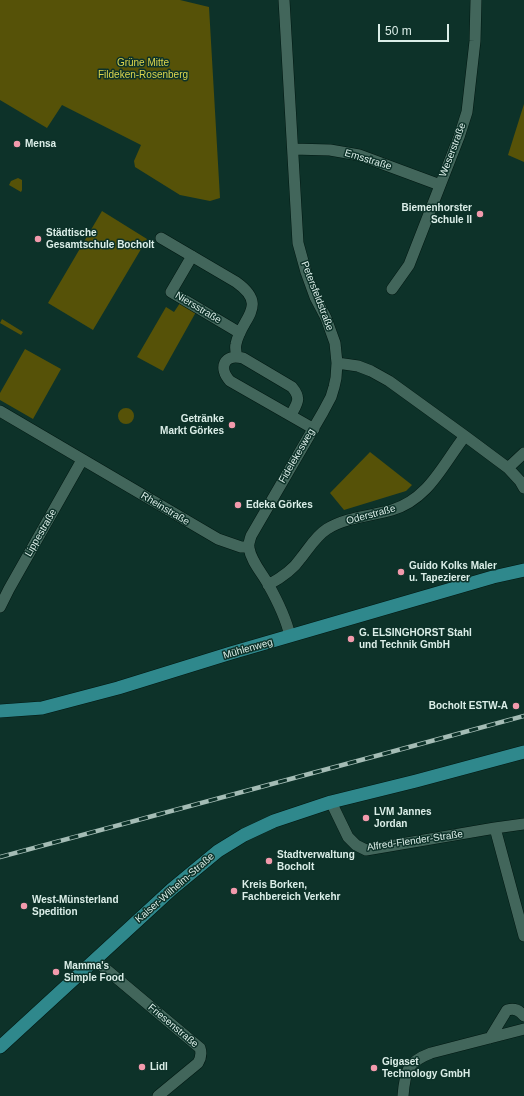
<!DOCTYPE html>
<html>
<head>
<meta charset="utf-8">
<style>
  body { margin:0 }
  #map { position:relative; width:524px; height:1096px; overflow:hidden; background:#0d3229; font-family:Helvetica,sans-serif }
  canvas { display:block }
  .scale { position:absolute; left:378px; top:24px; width:71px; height:18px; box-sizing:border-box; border:2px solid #dbeee8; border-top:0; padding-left:5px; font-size:12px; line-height:14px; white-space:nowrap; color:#dbeee8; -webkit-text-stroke:3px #0d3229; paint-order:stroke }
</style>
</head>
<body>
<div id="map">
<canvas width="524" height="1096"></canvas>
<div class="scale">50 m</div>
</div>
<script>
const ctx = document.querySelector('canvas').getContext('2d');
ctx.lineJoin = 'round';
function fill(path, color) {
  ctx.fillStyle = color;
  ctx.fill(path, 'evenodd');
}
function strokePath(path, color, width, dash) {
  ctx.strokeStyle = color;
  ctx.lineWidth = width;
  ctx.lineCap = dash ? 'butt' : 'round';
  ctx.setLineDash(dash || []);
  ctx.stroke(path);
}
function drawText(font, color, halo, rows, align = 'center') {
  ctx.font = font + ' Helvetica,sans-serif';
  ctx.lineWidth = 3;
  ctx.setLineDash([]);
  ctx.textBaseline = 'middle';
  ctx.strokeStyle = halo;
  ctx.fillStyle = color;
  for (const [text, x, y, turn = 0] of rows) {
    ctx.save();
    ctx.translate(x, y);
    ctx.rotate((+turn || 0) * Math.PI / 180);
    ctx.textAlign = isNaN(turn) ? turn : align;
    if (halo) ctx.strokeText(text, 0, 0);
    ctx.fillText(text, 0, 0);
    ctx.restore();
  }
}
fill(new Path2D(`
  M0,0H180L209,7L220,198L210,201L180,195L135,167L134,161L141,145L62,105L47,128L0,100Z
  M524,104V162L508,155Z
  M18,178L22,180V190L21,192L9,185L11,181Z
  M102,211L147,239L93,330L48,303Z
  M180,303L196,312L163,371L137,357L166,307L174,312Z
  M2,319L23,332L21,335L0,323Z
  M25,349L61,369L33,419L0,400V393Z
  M118 416a8 8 0 1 1 16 0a8 8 0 1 1-16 0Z
  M370,452L412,485L406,491L344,510L330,493Z`), '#565208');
const minor = new Path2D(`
  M284,0L298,243L306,272L315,297L326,318L335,343L337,363L336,378L334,387L331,397L323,412L251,536C250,540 248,544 249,548C251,561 262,573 268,584C277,600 286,618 290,636
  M293,149L330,150L359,155L440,185
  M161,238L236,282C270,306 241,318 236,344C235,348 236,353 237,357
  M192,256L171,292L240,333
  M392,289L409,265L459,137L467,112L475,41L476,0
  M337,363L358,366L371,371L389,381L465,436L508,468L520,481L524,488
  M0,411L218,539L241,547H249
  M291,415C297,403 302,399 292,387L243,358C224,353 218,368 230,381L314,429
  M508,468L524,453
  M268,585C281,578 293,570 301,558C309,548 316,536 327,529C346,517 371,516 392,510C429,499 443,464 465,436
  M0,607L9,589L82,460
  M331,802L348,837L356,845L366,850L495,828L524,824
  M495,828L524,936
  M95,960L200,1048C202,1054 201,1058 198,1063L158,1096
  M490,1038L507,1010C515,1008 519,1010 524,1016
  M403,1096C405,1071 407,1062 431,1053L524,1029`);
const major = new Path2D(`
  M0,711L42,708L118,688L231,653L493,577L524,570
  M0,1047L172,889L218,851L244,835L274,821L331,802L416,781L524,752`);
strokePath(minor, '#001812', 12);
strokePath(major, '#001812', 14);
strokePath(minor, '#42665b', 11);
strokePath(major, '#2f888c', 13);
const rail = new Path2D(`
  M0,857L387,753L524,716`);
strokePath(rail, '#a4bcb5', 4.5);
strokePath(rail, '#0d3229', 3, [9]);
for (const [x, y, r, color] of [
  [17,144,4,"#f29aac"],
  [480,214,4,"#f29aac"],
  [38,239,4,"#f29aac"],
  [232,425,4,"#f29aac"],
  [238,505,4,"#f29aac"],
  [401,572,4,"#f29aac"],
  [351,639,4,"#f29aac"],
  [516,706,4,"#f29aac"],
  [366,818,4,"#f29aac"],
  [269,861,4,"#f29aac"],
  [234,891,4,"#f29aac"],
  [24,906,4,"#f29aac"],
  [56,972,4,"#f29aac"],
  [142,1067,4,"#f29aac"],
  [374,1068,4,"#f29aac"]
]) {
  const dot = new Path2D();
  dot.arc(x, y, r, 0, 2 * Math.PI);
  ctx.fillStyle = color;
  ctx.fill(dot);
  strokePath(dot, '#0d3229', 1.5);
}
drawText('10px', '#dcd54d', '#0d3229', [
  ["Grüne Mitte",143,63],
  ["Fildeken-Rosenberg",143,75]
]);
drawText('bold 10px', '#dbeee8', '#0d3229', [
  ["Mensa",25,144],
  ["Biemenhorster",472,208,"right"],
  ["Schule II",472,220,"right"],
  ["Städtische",46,233],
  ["Gesamtschule Bocholt",46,245],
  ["Getränke",224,419,"right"],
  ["Markt Görkes",224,431,"right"],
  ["Edeka Görkes",246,505],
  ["Guido Kolks Maler",409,566],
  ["u. Tapezierer",409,578],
  ["G. ELSINGHORST Stahl",359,633],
  ["und Technik GmbH",359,645],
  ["Bocholt ESTW-A",508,706,"right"],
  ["LVM Jannes",374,812],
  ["Jordan",374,824],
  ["Stadtverwaltung",277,855],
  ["Bocholt",277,867],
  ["Kreis Borken,",242,885],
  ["Fachbereich Verkehr",242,897],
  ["West-Münsterland",32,900],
  ["Spedition",32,912],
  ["Mamma's",64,966],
  ["Simple Food",64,978],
  ["Gigaset",382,1062],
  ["Technology GmbH",382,1074],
  ["Lidl",150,1067]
], 'left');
drawText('10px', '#dbeee8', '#0d3229', [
  ["Weserstraße",453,150,-69],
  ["Emsstraße",368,160,17],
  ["Petersfeldstraße",317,296,69],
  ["Niersstraße",198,308,31],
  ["Fidelekesweg",297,456,-60],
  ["Rheinstraße",165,509,31],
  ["Oderstraße",371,515,-15],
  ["Lippestraße",41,533,-60],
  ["Mühlenweg",248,649,-16],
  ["Alfred-Flender-Straße",415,841,-8],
  ["Kaiser-Wilhelm-Straße",175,888,-41],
  ["Friesenstraße",173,1026,40]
]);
</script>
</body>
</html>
